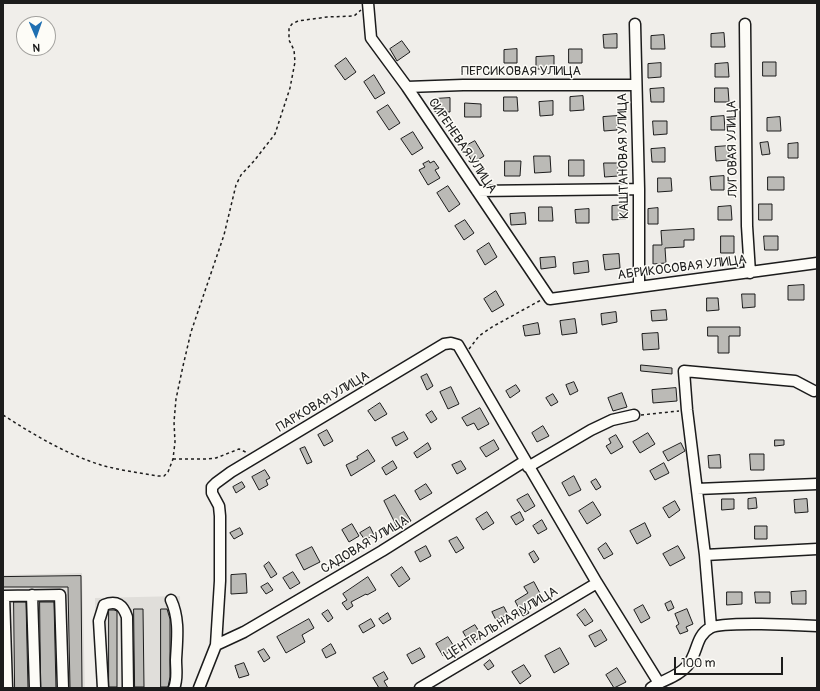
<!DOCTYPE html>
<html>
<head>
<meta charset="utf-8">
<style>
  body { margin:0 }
  #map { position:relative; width:820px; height:691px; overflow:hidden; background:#f0eeea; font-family:Pangolin,sans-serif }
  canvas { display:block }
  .frame { position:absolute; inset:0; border:4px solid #1c1c1c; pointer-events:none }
  .north { position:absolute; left:16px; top:16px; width:40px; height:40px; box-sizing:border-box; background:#fdfcf7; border:1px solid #a3a29f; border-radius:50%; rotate:178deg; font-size:11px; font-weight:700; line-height:16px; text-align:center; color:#1c1c1c }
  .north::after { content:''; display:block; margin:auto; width:14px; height:18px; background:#1f6fb2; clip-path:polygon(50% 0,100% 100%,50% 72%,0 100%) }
  .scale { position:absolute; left:674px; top:657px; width:109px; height:18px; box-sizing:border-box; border:2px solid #1c1c1c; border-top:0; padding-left:5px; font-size:12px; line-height:14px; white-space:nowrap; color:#1c1c1c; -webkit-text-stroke:3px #fdfcf7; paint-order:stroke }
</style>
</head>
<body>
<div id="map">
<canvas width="820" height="691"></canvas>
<div class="frame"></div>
<div class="north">N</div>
<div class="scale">100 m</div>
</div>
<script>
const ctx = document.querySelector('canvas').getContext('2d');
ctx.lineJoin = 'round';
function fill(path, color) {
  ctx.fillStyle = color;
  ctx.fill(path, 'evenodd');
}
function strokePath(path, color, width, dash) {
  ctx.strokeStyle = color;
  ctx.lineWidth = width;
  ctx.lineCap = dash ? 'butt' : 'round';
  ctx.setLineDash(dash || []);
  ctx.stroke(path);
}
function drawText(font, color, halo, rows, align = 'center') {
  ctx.font = font + ' Pangolin,sans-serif';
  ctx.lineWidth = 3;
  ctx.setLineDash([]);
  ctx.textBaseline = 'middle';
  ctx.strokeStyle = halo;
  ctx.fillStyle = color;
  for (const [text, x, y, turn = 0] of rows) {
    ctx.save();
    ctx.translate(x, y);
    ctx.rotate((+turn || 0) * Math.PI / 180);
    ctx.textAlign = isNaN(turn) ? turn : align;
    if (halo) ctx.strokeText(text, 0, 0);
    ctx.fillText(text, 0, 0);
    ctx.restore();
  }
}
fill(new Path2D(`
  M82,573L85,688H3V575Z
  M180,596L182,688H96L95,598Z`), '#e0deda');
const building = new Path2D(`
  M724,33L725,47H711V34Z
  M617,34V48H604L603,35Z
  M664,35L665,49H651V36Z
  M402,41L410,52L397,61L390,49Z
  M517,49V63H504V50Z
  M569,49H582V63H569Z
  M554,56V69H536V57Z
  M346,58L356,72L345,80L335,66Z
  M763,62H776V76H763Z
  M661,63V77L648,78V64Z
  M728,63L729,77H715V64Z
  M374,75L385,93L375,99L364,82Z
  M664,88V102H651L650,89Z
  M715,88H728L729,102H715Z
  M583,96L584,110L570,111V97Z
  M504,97H517L518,111H504Z
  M450,98V112H435L434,99Z
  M553,101V115L540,116L539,102Z
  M465,103L481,104V117H465Z
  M388,105L400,123L389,130L377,112Z
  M617,116V130L604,131L603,117Z
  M724,116L725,130H711V117Z
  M780,117L781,131H767V118Z
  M653,121H667V134L654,135Z
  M413,132L423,148L412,155L401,139Z
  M475,141L484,156L473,163L464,147Z
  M768,142L770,154L762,155L760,143Z
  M798,143V158H788V144Z
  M729,146V160L716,161L715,147Z
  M665,148V162H652L651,149Z
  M534,156H550L551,172L535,173Z
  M569,160H584V176H569Z
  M429,161L430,163L434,161L439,168L435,170L440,178L428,185L419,170L425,167L423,164Z
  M505,161H521L520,176H505Z
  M604,163H618V176L605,177Z
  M724,176V190H711L710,177Z
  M768,177H784V190H768Z
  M658,178H671L672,191L658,192Z
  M448,186L460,204L449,212L437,193Z
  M759,204H772V220H759Z
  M625,205L626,219L612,220V206Z
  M731,206L732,220H718V207Z
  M539,207H552L553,221H539Z
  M658,208V224H648V209Z
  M589,209V223H576L575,210Z
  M525,213L526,224L511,225L510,214Z
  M465,220L474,233L464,240L455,226Z
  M694,229V240H684V247L665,248L666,263L653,264V245H662L661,231Z
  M721,236H734V253H721Z
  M764,236H778V250H765Z
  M489,243L497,257L485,265L477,251Z
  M619,254L620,268L605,270L603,255Z
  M555,257L556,267L541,269L540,258Z
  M588,261L589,272L574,274L573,263Z
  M804,285V300H788V286Z
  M496,291L504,305L492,312L484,299Z
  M742,294H755V307L743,308Z
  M707,298H718L719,310L707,311Z
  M666,310L667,320L652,321L651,311Z
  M616,312L617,322L602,325L601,314Z
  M575,319L577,333L562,335L560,321Z
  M538,323L540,334L525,336L523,326Z
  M708,327H740V336H729V353H718V336H708Z
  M658,333L659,349L643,350L642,334Z
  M641,365L672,368V374L641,371Z
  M427,374L433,386L427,390L421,377Z
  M574,382L578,391L570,395L566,385Z
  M516,385L520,391L510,398L506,391Z
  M451,387L459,404L448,409L440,392Z
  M676,388L677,401L653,403L652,390Z
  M622,393L627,407L613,411L608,398Z
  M553,394L558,402L551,406L546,398Z
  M380,403L387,414L375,421L368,411Z
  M480,408L489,424L478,430L474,423L467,426L462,418Z
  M432,411L437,419L431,423L426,415Z
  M543,426L549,436L537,442L532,433Z
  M327,430L333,441L324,446L318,435Z
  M404,432L408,439L396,446L392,438Z
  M648,433L655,444L640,453L633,442Z
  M616,435L623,447L611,454L606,446L611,443L609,439Z
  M494,440L499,449L486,457L480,448Z
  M775,440H784V445L775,446Z
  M428,443L431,449L417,458L414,453Z
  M681,443L685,451L668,461L663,452Z
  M305,447L312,462L307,464L300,449Z
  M368,450L375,461L351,476L346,465L358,459L357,457Z
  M750,454H764V470H751Z
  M720,455L721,468H709L708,456Z
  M393,461L397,468L386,475L382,468Z
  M461,461L466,469L457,474L452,465Z
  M664,463L669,473L655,480L650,471Z
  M265,470L270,478L266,480L268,485L259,490L252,477Z
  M574,476L581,490L569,496L562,483Z
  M596,479L601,487L596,490L591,482Z
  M242,482L245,487L236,493L233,487Z
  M426,484L432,493L420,500L415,491Z
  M528,494L535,506L525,512L517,500Z
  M395,495L411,521L398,529L384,501Z
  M756,498L757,508L748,509V499Z
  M722,499H734V509L722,510Z
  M807,499L808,512L795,513L794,500Z
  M675,501L680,510L669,518L663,508Z
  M593,502L601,515L587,524L579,511Z
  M487,512L494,523L483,530L476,519Z
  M520,512L524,520L516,525L511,517Z
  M542,520L547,529L538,534L533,526Z
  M645,523L651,536L637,544L630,531Z
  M352,524L359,536L349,542L342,530Z
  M755,526H767V539H755Z
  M370,527L374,535L365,540L360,533Z
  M240,528L243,534L234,539L230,533Z
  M457,537L464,548L456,553L449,541Z
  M606,543L613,554L604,559L598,549Z
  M426,546L431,556L420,562L415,552Z
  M678,546L685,558L670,566L663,554Z
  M312,547L320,562L304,570L296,555Z
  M534,551L539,559L534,563L529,554Z
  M269,562L277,574L271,578L264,566Z
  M402,567L410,579L399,587L391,575Z
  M293,572L300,583L290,589L283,578Z
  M246,574L247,593L231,594V575Z
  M81,576L82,688H70L68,587H3V577Z
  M368,577L376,590L367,595L366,594L351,602L353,606L347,610L342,603L347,600L343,594Z
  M534,582L542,597L525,606L529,613L523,616L515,601L528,593L524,587Z
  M268,583L273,590L266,594L261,587Z
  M806,591V604H792L791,592Z
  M727,592H742V604L727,605Z
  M755,592H770V603H756Z
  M671,601L674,608L668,611L665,604Z
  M14,602H26L28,688H15Z
  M40,602H54L56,688H41Z
  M643,605L650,618L641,623L634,610Z
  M504,607L508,615L496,620L492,612Z
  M134,609H143L144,687H135Z
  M161,609H167L170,619V677L168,687H161Z
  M585,609L593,621L585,626L577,615Z
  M687,609L693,624L686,627L688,631L680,634L676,626L679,624L675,614Z
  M109,610H114L117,611V687H109Z
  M328,610L333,618L328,622L322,614Z
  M388,613L391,619L383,624L379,619Z
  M309,619L314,628L302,635L305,642L286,653L277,637Z
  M371,619L375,626L363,633L359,626Z
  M475,625L482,636L470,644L463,632Z
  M601,630L607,640L595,647L589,636Z
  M448,637L455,648L443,656L436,644Z
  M331,644L336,653L326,658L322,650Z
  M420,648L425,657L412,664L407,655Z
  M560,648L569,664L554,673L545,656Z
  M264,649L270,658L264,662L258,652Z
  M490,660L494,666L488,670L484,665Z
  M244,663L249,675L239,678L235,666Z
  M524,665L531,676L520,684L512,672Z
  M617,668L626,682L614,688L606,675Z
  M384,672L388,679L384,681L388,688H379L373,678Z`);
fill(building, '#bbbab6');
strokePath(building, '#1c1c1c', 1);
const minor = new Path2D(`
  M368,3L371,38L407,87L550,299L817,263
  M635,24L639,189V286
  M745,24L747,226L750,273
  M407,87L463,85H636
  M477,191L639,189
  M528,467L591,430L612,420L634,415
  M697,489L817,484
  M705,555L687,410L684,371L795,381L814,391
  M32,595L35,688
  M171,600C180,619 177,640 176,660C176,670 178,679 174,688
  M711,627L705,555L817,549
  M216,645L244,632L382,551L525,461
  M7,688L4,596L60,595L63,688
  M103,688L99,621L104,605C117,600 123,605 127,617L128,688
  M199,688L216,645L220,581V516L219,506L212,493V487L216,483L231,472L444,344L451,343L458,345L597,583L659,683
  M420,688L597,583
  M651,688C662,680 678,677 687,666C698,654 695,636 710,628C721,621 800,625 817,626`);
strokePath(minor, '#1c1c1c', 13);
strokePath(new Path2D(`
  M469,349L479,336L492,327L541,300
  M3,415C34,435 66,454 101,465C119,470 139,473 158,476H164L168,472L173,459L175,442L174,422L176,399L183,366L191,332L224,235L236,185L241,175L254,161L275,134L290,88L295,62L294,50L289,40V28L292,24L298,21L327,17L354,16L361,10
  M641,415L679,411
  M173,459H207L216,458L239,449L248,453`), '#1c1c1c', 1.5, [3, 3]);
strokePath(minor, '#fdfcf7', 10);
drawText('13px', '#1c1c1c', '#fdfcf7', [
  ["ПЕРСИКОВАЯ УЛИЦА",521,72],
  ["СИРЕНЕВАЯ УЛИЦА",462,146,56],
  ["ЛУГОВАЯ УЛИЦА",733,149,-91],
  ["КАШТАНОВАЯ УЛИЦА",624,156,-91],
  ["АБРИКОСОВАЯ УЛИЦА",682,268,-7],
  ["ПАРКОВАЯ УЛИЦА",323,402,-31],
  ["САДОВАЯ УЛИЦА",365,545,-31],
  ["ЦЕНТРАЛЬНАЯ УЛИЦА",501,624,-31]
]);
</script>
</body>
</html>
